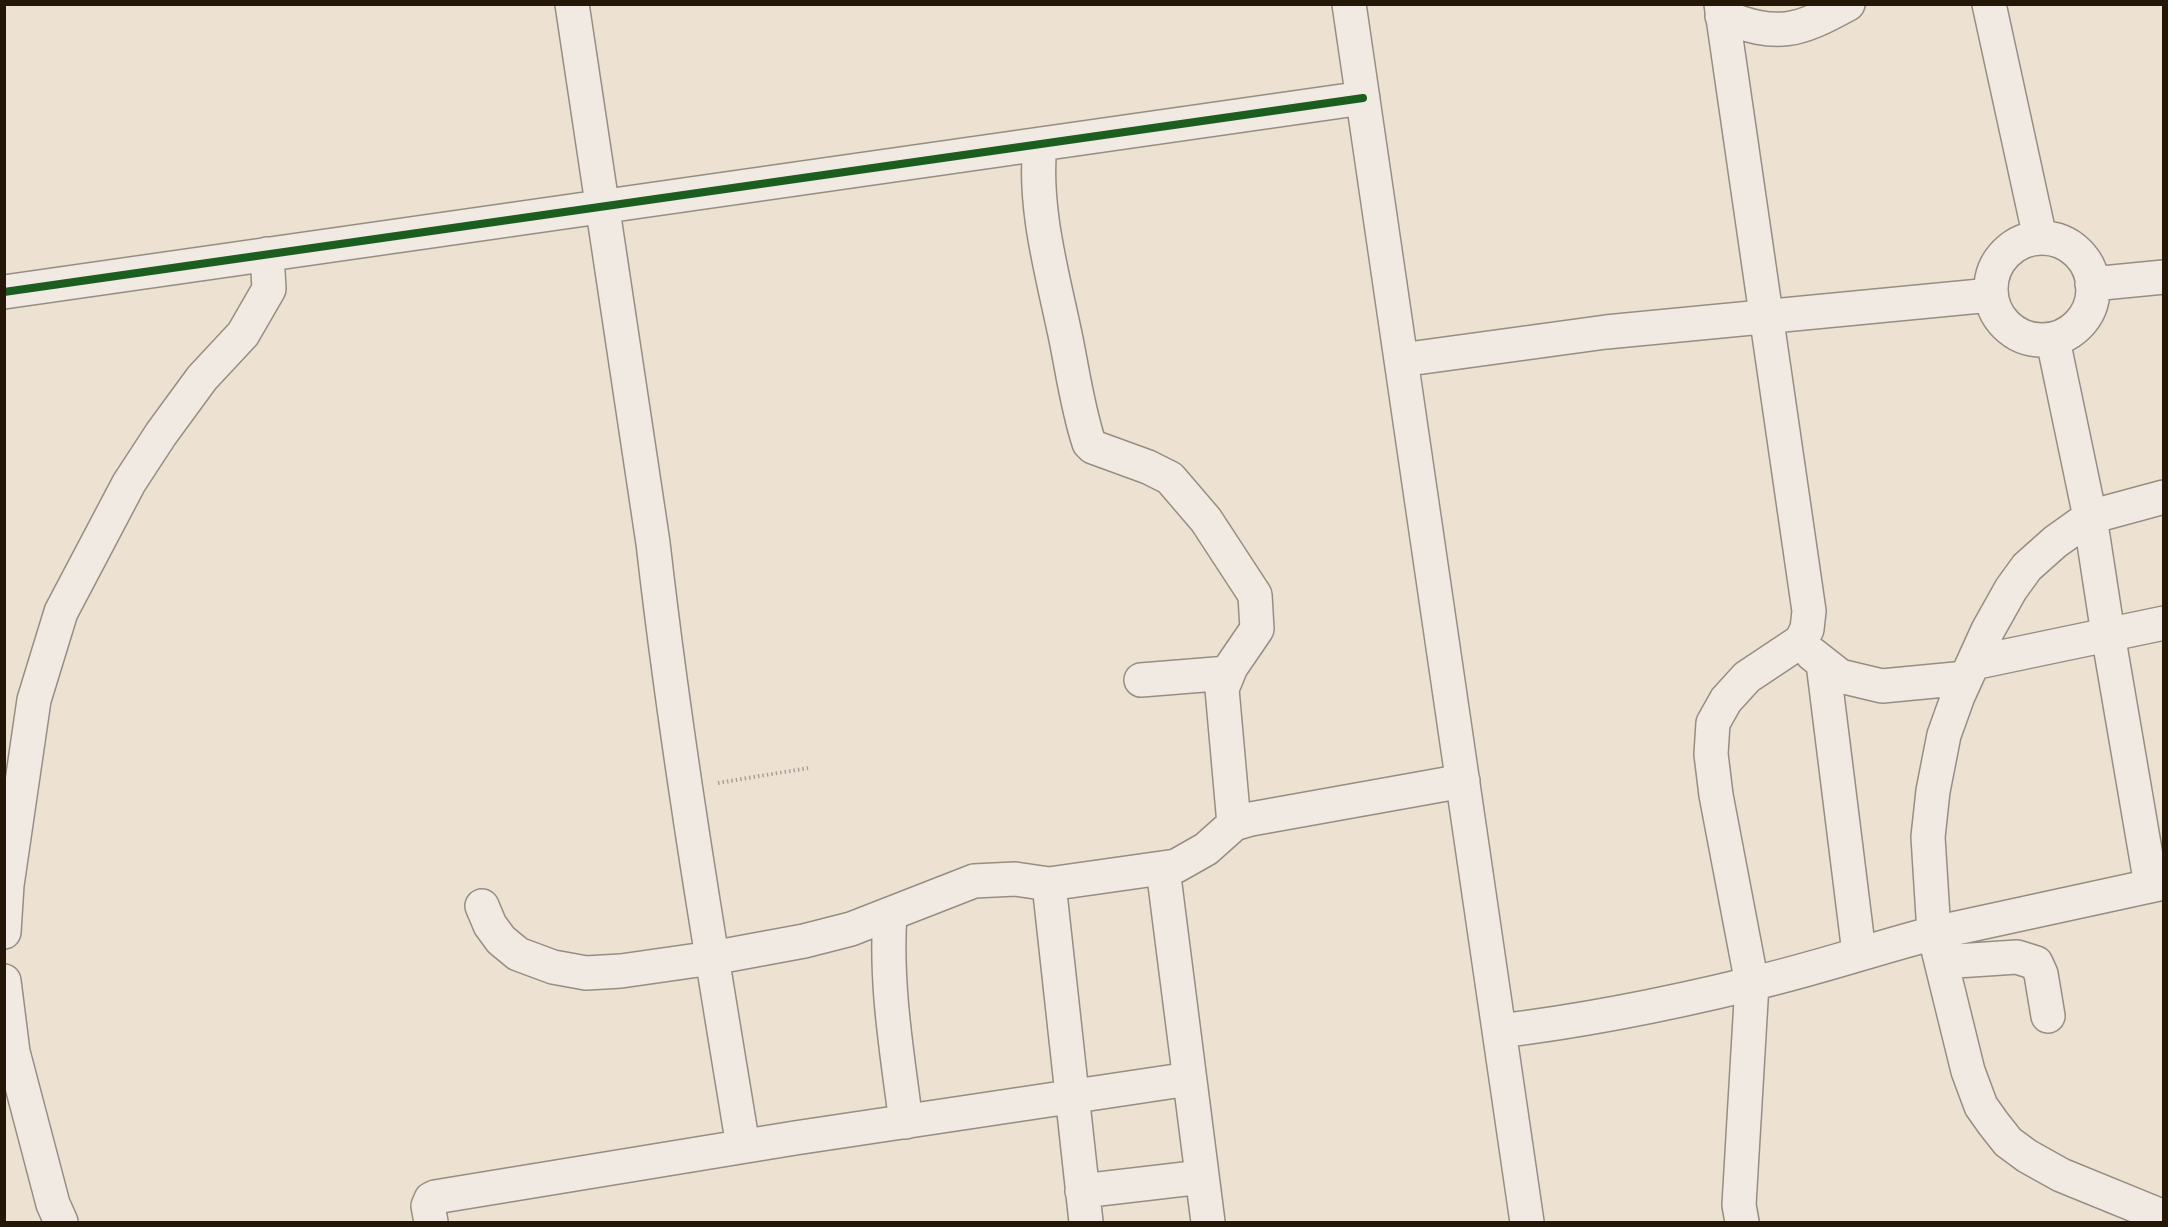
<!DOCTYPE html>
<html>
<head>
<meta charset="utf-8">
<style>
  body { margin:0 }
  #map { position:relative; width:2168px; height:1227px; overflow:hidden; background:#ede2d2; font-family:"IM FELL English",serif }
  canvas { display:block }
  .frame { position:absolute; inset:0; border:6px solid #251708; pointer-events:none }
</style>
</head>
<body>
<div id="map">
<canvas width="2168" height="1227"></canvas>
<div class="frame"></div>
</div>
<script>
const ctx = document.querySelector('canvas').getContext('2d');
ctx.lineJoin = 'round';
function strokePath(path, color, width, dash) {
  ctx.strokeStyle = color;
  ctx.lineWidth = width;
  ctx.lineCap = dash ? 'butt' : 'round';
  ctx.setLineDash(dash || []);
  ctx.stroke(path);
}
const minor = new Path2D(`
  M572,4L653,543C676,745 710,946 743,1146
  M1349,4L1527,1222
  M1721,4L1809,611L1807,629L1801,641L1747,677L1726,700L1713,723L1711,754L1716,795L1752,984L1739,1205L1742,1222
  M1989,4L2040,238
  M1722,16C1778,38 1797,32 1848,4
  M1040,144C1033,208 1053,276 1066,339C1073,374 1078,410 1089,443L1093,447L1148,467L1170,478L1206,520L1255,595L1257,629L1231,667L1222,689L1234,824
  M1991 289a51 51 0 1 1 102 0a51 51 0 1 1-102 0Z
  M2092,284L2164,277
  M4,292L1363,98
  M2053,340L2090,517L2108,634L2151,885
  M1401,360L1606,332L1991,295
  M1812,654L1840,676L1882,686L1966,678
  M1823,663L1859,953
  M1973,663L2164,623
  M1141,680L1228,673
  M1163,869L1208,1222
  M2164,883L1934,933L1968,1071L1981,1106L1993,1123L2008,1142L2027,1156L2061,1175L2164,1217
  M1049,884L1086,1222
  M482,906L490,925L501,940L518,954L553,967L586,973L621,971L712,958L804,941L851,929L974,881L1015,879L1049,884L1176,866L1206,849L1234,824L1251,819L1463,781
  M890,914C885,983 897,1053 906,1122
  M4,932L7,885L34,700L61,612L129,483L161,434L202,378L243,334L269,289L267,254
  M1941,962L2017,957L2036,963L2041,974L2048,1016
  M4,981L13,1052L53,1204L61,1222
  M1499,1031C1584,1021 1668,1004 1750,984C1812,970 1873,949 1934,933L1928,837L1933,791L1944,735L1958,696L1988,630L2011,589L2027,567L2055,542L2090,517L2164,497
  M1082,1191L1202,1177
  M431,1222L428,1206L431,1199L435,1197L795,1138L1189,1079`);
strokePath(minor, '#968e83', 36);
strokePath(new Path2D(`
  M718,783L808,768`), '#a7a19a', 4, [1.5, 3]);
strokePath(minor, '#f0eae2', 33);
strokePath(new Path2D(`
  M4,292L1363,98`), '#1b5e20', 8);
</script>
</body>
</html>
